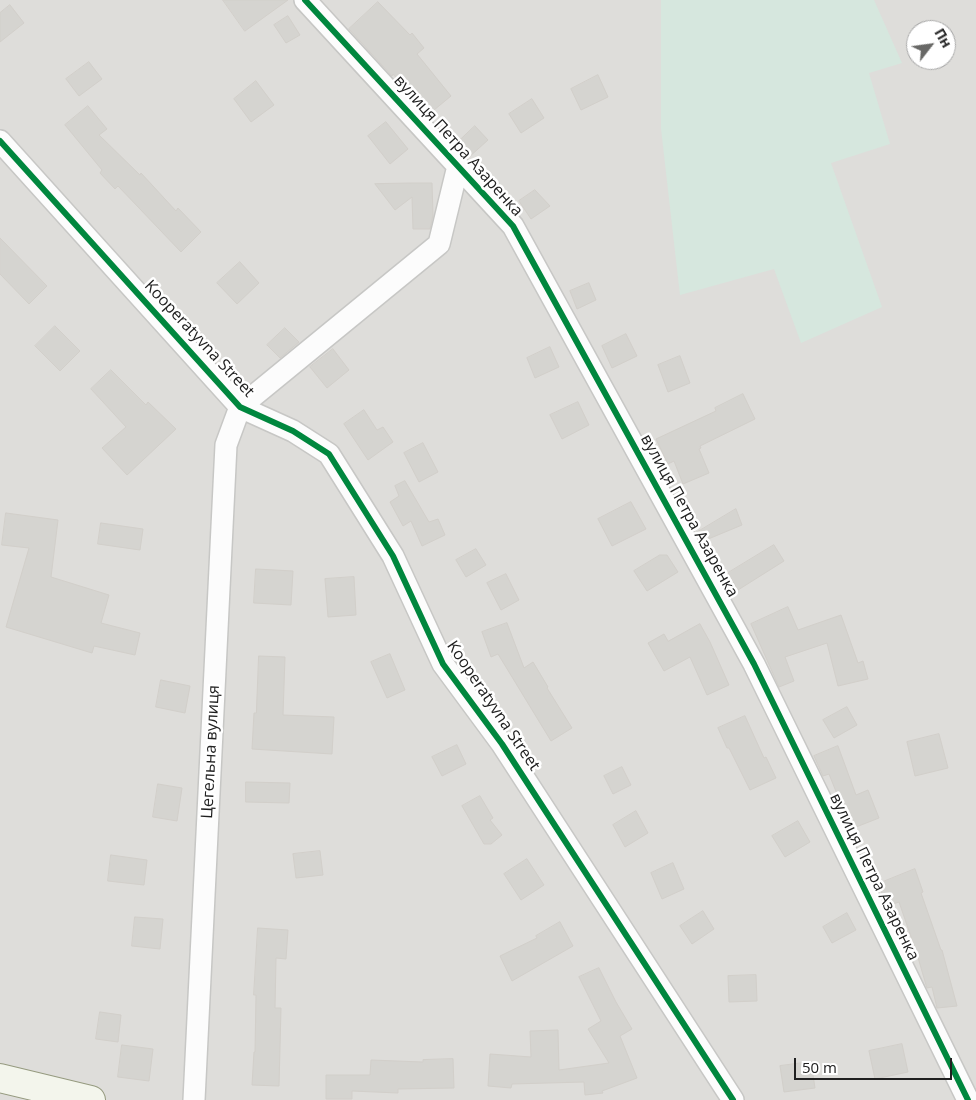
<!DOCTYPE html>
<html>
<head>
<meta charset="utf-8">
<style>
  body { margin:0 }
  #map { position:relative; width:976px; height:1100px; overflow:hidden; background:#eeeee9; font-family:"Open Sans",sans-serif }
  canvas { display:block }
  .north { position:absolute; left:906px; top:20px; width:50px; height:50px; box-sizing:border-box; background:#fff; border:1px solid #a6a6a6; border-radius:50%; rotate:60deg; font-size:14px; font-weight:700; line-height:20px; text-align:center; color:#202020 }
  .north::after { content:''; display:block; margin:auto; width:18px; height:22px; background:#686866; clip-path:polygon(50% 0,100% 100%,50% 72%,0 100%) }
  .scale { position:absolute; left:794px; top:1058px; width:158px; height:22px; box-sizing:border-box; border:2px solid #202020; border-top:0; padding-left:6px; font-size:15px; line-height:18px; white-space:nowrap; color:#202020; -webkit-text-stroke:4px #fff; paint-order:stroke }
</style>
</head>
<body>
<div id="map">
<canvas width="976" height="1100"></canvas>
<div class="north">Пн</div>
<div class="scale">50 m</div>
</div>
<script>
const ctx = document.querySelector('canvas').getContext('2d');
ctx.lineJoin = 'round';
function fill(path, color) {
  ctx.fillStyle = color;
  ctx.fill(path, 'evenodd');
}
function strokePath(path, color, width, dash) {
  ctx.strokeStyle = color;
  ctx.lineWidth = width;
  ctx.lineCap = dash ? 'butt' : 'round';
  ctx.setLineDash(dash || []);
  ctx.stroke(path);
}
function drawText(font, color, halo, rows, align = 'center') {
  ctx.font = font + ' "Open Sans",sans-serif';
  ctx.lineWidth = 5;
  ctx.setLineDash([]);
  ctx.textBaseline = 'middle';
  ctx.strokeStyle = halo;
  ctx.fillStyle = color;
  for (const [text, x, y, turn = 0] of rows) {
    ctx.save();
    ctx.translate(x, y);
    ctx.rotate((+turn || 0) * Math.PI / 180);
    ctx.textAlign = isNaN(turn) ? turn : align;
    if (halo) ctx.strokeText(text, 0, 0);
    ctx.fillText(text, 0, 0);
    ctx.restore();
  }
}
fill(new Path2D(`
  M0,0H976V1100H0ZM916,30H946V60H916Z`), '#deddda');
fill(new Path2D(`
  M661,0H874L902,63L869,73L890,144L831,163L882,307L801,343L774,269L680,295L661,129Z`), '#d6e7de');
const building = new Path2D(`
  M223,0H288L245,31Z
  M378,2L410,35L412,33L424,48L417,54L451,96L428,115L393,74L392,76L349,29Z
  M10,5L24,23L0,42V13Z
  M288,16L300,35L286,43L274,25Z
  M89,62L102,79L79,96L66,79Z
  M598,75L608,97L581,110L571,89Z
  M256,81L274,105L251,122L234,99Z
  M532,99L544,118L521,133L509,114Z
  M88,106L107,129L99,135L140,175L141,173L176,211L178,208L201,232L181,252L118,186L115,189L100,173L102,170L65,125Z
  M386,122L408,149L390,164L368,136Z
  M475,126L488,140L468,158L455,145Z
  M411,183H432L433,215L430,229H413L412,197L395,210L375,184Z
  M535,190L550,206L531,219L519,201Z
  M0,238L47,286L29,304L0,274Z
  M240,262L259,283L237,304L217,283Z
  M589,283L596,300L577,309L570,291Z
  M55,326L80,351L60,371L35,346Z
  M285,328L299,342L280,358L267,345Z
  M626,334L637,356L612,368L602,346Z
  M550,347L559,367L535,378L527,358Z
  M333,349L349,370L327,388L310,367Z
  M680,356L690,383L668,392L658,365Z
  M111,370L146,405L148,402L176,429L127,475L102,448L126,427L91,389Z
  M743,394L755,419L700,446L701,448L699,449L709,473L683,484L674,461L668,464L656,439L716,411L715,408Z
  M578,402L589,425L562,439L550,415Z
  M364,410L377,430L383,427L393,442L368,460L344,424Z
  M423,443L438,472L419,482L404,453Z
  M405,481L429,522L438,519L445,535L422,546L411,521L403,526L390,502L399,496L395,486Z
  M631,502L646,529L612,546L598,519Z
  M736,509L742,525L701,542L696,533Z
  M6,513L58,520L51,577L109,595L101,623L140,633L135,655L94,646L92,653L6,627L29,548L2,545Z
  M101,523L143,529L140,550L98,544Z
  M774,545L784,561L738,590L728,573Z
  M476,549L486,565L466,577L456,560Z
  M660,555H667L678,572L647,591L634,571Z
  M256,569L293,571L291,605L254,603Z
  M506,574L519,600L501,610L487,583Z
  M354,577L356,615L328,617L325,579Z
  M788,607L798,630L841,615L858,663L863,661L868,679L838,686L827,643L785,657L794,681L779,687L751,624Z
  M507,623L524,668L533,662L548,687L547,688L572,728L551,741L498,654L491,657L482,632Z
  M700,624L710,642L729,685L707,695L690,657L664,671L648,643L664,634L668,641Z
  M390,654L405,690L387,698L371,662Z
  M259,656L285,657L283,715L334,717L332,754L252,749L254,713H256Z
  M161,680L190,686L185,713L156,707Z
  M847,707L857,725L834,738L823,720Z
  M745,716L764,758L766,757L776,778L750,790L729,748H727L718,728Z
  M939,734L948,768L915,776L907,742Z
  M457,745L466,764L442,776L432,757Z
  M838,746L856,795L868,790L879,818L851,829L829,774L823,776L814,756Z
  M622,767L631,785L613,794L604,776Z
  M246,782L290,783L289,803L246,802Z
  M158,784L182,788L177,821L153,817Z
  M480,796L493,818L490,820L502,835L491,844H484L462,806Z
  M636,811L648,833L625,847L613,825Z
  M798,821L810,842L785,857L772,836Z
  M320,851L323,875L296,878L293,854Z
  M111,855L147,860L144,885L108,881Z
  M527,859L544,885L521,900L504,874Z
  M673,863L684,889L662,899L651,873Z
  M915,869L923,892L921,893L941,950H942L957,1006L937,1008L932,987L927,988L926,985L917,954L899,902L887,906L878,884Z
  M703,911L714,929L692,944L680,926Z
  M847,913L856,930L832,943L823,927Z
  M135,917L163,919L160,949L132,946Z
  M560,922L573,946L512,981L500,956L537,938L536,936Z
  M258,928L288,930L286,959L276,958L275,1008H281L279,1086L252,1085L254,1052H255L256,995H254Z
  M599,968L616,1002L632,1029L620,1036L637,1078L602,1091L603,1093L585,1095L584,1082L512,1084L511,1088L488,1086L490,1054L531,1057L530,1031L558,1030L559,1070L609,1063L588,1029L601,1021L579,977Z
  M756,975L757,1001L729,1002L728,976Z
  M100,1012L121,1015L118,1042L96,1039Z
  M902,1044L908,1072L875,1079L869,1051Z
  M122,1045L153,1049L149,1081L118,1077Z
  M453,1059L454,1088L398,1089V1093L352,1091V1099H326V1075H370L371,1060L423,1062V1060Z
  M811,1062L815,1088L784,1092L780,1066Z`);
fill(building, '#d5d4d0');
strokePath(building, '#d2cfca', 1);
const street = new Path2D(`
  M305,0L513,226L754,664L968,1100
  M0,141L240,407L293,431L329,454L393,556L443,664L502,744L733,1100
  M194,1100L226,445L240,407L439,244L458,166`);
const secondary = new Path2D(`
  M0,1078L91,1100`);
strokePath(street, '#c7c7c5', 24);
strokePath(secondary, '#959a7f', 30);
strokePath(street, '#fcfcfc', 21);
strokePath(secondary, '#f3f5ec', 28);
strokePath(new Path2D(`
  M305,0L513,226L754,664L968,1100
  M0,141L240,407L293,431L329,454L393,556L443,664L502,744L733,1100`), '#00873e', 6);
drawText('16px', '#202020', '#fff', [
  ["вулиця Петра Азаренка",458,146,48],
  ["Kooperatyvna Street",199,339,47],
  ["вулиця Петра Азаренка",689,516,61],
  ["Kooperatyvna Street",493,706,56],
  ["Цегельна вулиця",211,752,-87],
  ["вулиця Петра Азаренка",874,877,64]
]);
</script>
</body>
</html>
